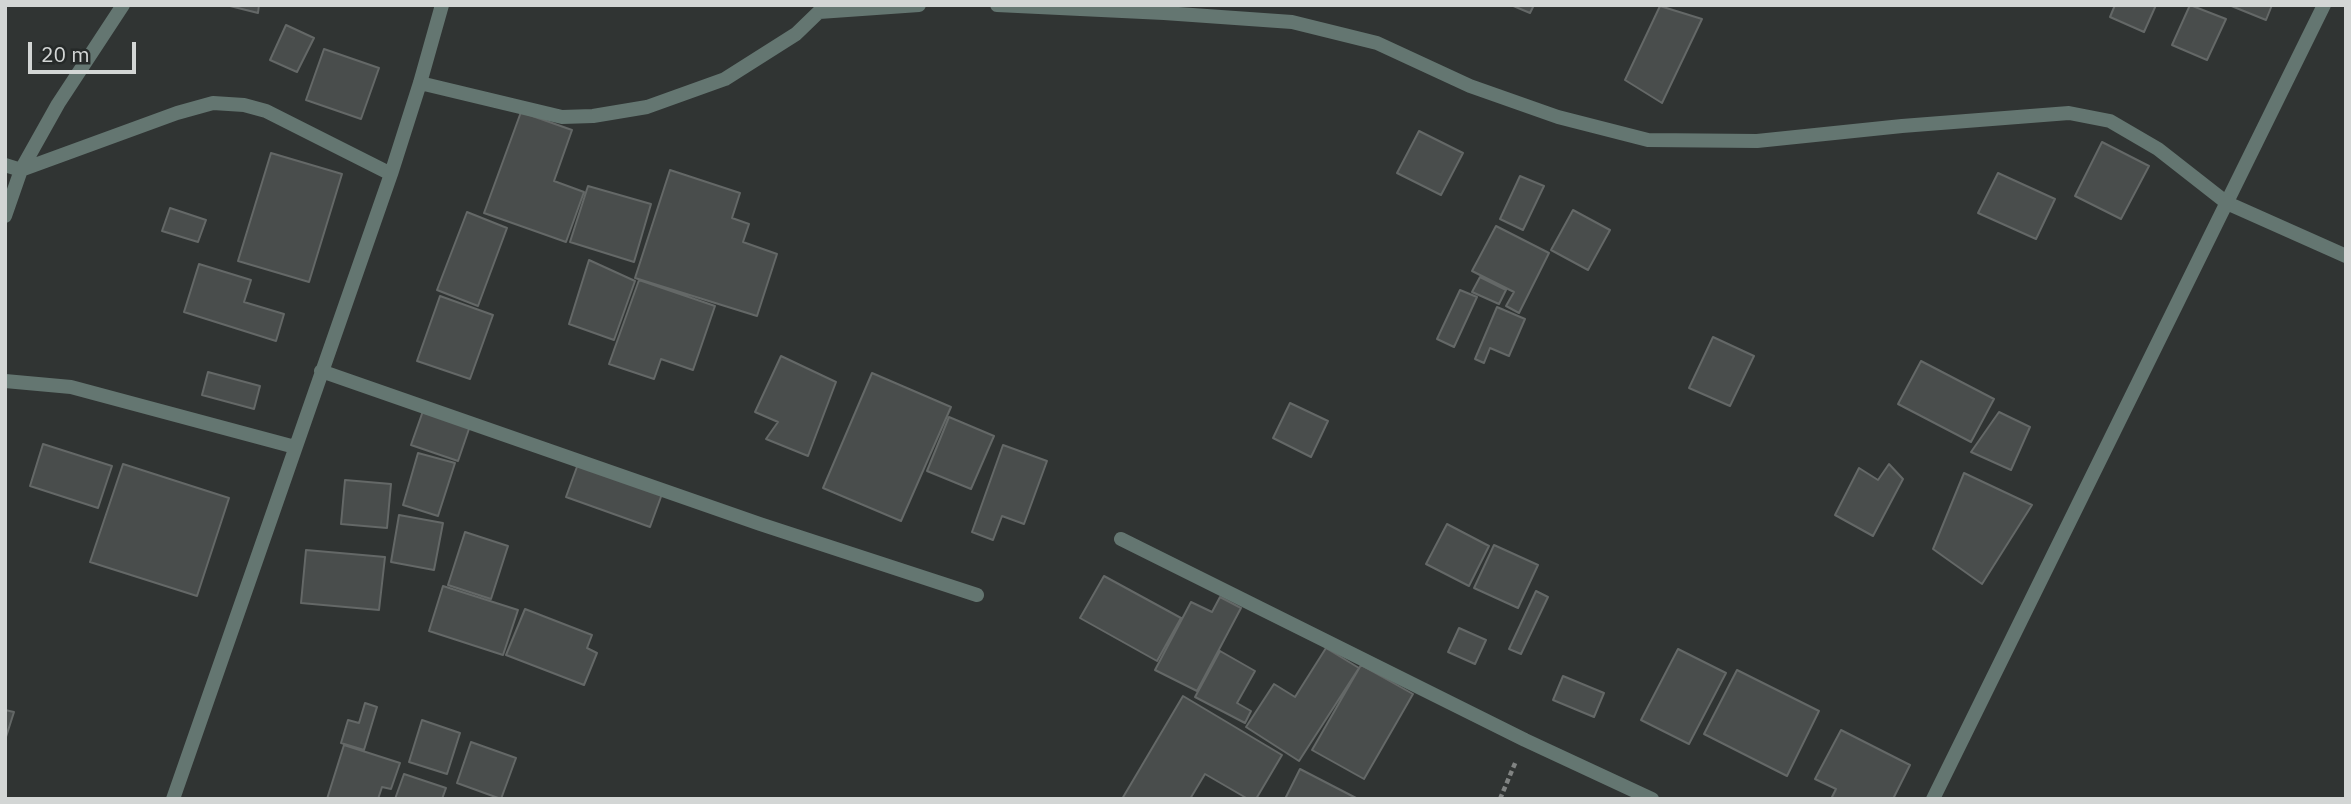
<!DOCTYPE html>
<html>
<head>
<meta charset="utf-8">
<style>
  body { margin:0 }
  #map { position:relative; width:2351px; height:804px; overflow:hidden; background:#303433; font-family:"IBM Plex Sans",sans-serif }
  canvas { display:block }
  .frame { position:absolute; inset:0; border:7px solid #d3d6d5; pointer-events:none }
  .scale { position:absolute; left:28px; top:42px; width:108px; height:32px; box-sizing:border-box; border:4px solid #d3d6d5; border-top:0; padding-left:9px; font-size:21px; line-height:24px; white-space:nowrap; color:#d3d6d5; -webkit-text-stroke:5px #262a29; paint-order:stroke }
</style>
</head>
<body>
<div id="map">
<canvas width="2351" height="804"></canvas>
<div class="frame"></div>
<div class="scale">20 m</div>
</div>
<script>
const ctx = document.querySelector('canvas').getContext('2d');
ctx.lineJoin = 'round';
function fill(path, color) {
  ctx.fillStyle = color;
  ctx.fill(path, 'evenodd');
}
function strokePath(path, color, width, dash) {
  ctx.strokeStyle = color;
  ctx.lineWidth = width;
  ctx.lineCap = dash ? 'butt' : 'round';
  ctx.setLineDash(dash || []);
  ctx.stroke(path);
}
const building = new Path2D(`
  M226,5H259L258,13Z
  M1511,5H1534L1530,13Z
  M2115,5H2156L2144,32L2110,17Z
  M2190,5L2226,19L2207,60L2172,45Z
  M2229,5H2272L2266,20Z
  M1660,6L1702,19L1662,103L1625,80Z
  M286,25L314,38L297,72L270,60Z
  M324,49L379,68L361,119L306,100Z
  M521,112L572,130L554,181L584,192L566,242L484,213Z
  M1419,131L1463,153L1441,195L1397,173Z
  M2102,142L2149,166L2121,219L2075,196Z
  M271,153L342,174L309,282L238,261Z
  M670,170L740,193L732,218L749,224L743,242L777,254L757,316L635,278Z
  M1998,173L2055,199L2036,239L1978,213Z
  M1520,176L1544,186L1523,230L1500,219Z
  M588,186L651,204L634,262L570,242Z
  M170,208L206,220L198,242L162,231Z
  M1573,210L1610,230L1588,270L1551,250Z
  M467,212L507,228L478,306L437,290Z
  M1496,226L1549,253L1519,313L1506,306L1514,292L1472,271Z
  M589,260L635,281L614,340L569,324Z
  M199,264L251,280L244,302L284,314L276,341L184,312Z
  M1480,277L1506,290L1499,304L1472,292Z
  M639,280L715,306L693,370L661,359L654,379L609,364Z
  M1460,290L1477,297L1454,347L1437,339Z
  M440,296L493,315L470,379L417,361Z
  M1497,307L1525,319L1509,356L1490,348L1484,363L1475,359Z
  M1713,337L1754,356L1730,406L1689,388Z
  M781,356L836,382L808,456L766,439L778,422L755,412Z
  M1921,361L1994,399L1971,442L1898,404Z
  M208,372L260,386L254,409L202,395Z
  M872,373L951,407L901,521L823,488Z
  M1290,403L1328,421L1311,457L1273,438Z
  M423,411L470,426L458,461L411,445Z
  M1999,412L2030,427L2011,470L1971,452Z
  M949,417L994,436L971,489L927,471Z
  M43,444L112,466L98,508L30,486Z
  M1003,445L1047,461L1024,524L1002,516L993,540L972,532Z
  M418,453L455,463L438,516L403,505Z
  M123,464L229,498L197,596L90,562Z
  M578,464L662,494L650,527L566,497Z
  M1889,464L1903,479L1873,536L1835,515L1859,468L1878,480Z
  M1964,473L2032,505L1982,584L1933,549Z
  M345,480L391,484L387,528L341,524Z
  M399,515L443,523L434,570L391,562Z
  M1447,524L1489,546L1469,586L1426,564Z
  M465,532L508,546L491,599L448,585Z
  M1494,545L1538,565L1518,608L1474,588Z
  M306,550L385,557L379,610L301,603Z
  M1104,576L1181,618L1157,661L1080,618Z
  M443,586L518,610L503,655L429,631Z
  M1536,591L1548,597L1521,654L1509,649Z
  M1220,597L1241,608L1197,691L1155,670L1191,602L1212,612Z
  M525,609L592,635L587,648L597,653L584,685L506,655Z
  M1459,628L1486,640L1475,664L1448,652Z
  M1326,648L1359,668L1299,761L1246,727L1274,684L1295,697Z
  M1678,649L1726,673L1689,744L1641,720Z
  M1220,651L1255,671L1237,703L1251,711L1245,723L1195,697Z
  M1361,665L1413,694L1364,779L1312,750Z
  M1737,670L1819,711L1787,776L1704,734Z
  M1563,676L1604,693L1594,717L1553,700Z
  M1183,696L1282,755L1256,799H1248L1205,774L1190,799H1122Z
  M365,703L377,707L364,750L341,743L348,720L359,723Z
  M5,710L14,712L5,740Z
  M422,720L460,733L447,774L409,762Z
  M1841,730L1910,765L1893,799H1831L1836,789L1815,779Z
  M471,742L516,758L501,799L457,783Z
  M344,745L400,763L391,789L382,787L378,799H327Z
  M1300,769L1358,799H1285Z
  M404,774L446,788L442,799H395Z`);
fill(building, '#494d4c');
strokePath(building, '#646867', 2);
strokePath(new Path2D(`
  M1500,799L1516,761`), '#808382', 4.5, [5, 3.5]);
strokePath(new Path2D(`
  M997,5L1164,13L1292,22L1377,43L1470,86L1558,117L1648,140L1757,141L1902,126L2069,113L2110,121L2158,149L2227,203L2346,256
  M819,12L919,5
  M420,83L562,117L593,116L647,107L725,79L796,34L826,5
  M5,165L21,170L177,113L213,103L244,105L266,111L391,174
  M5,216L21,170L58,104L123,5
  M321,371L760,524L977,595
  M5,381L71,387L295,447
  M1121,539L1525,740L1652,799
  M173,799L391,174L420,83L442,5
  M1933,799L2324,5`), '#647671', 14);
</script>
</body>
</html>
